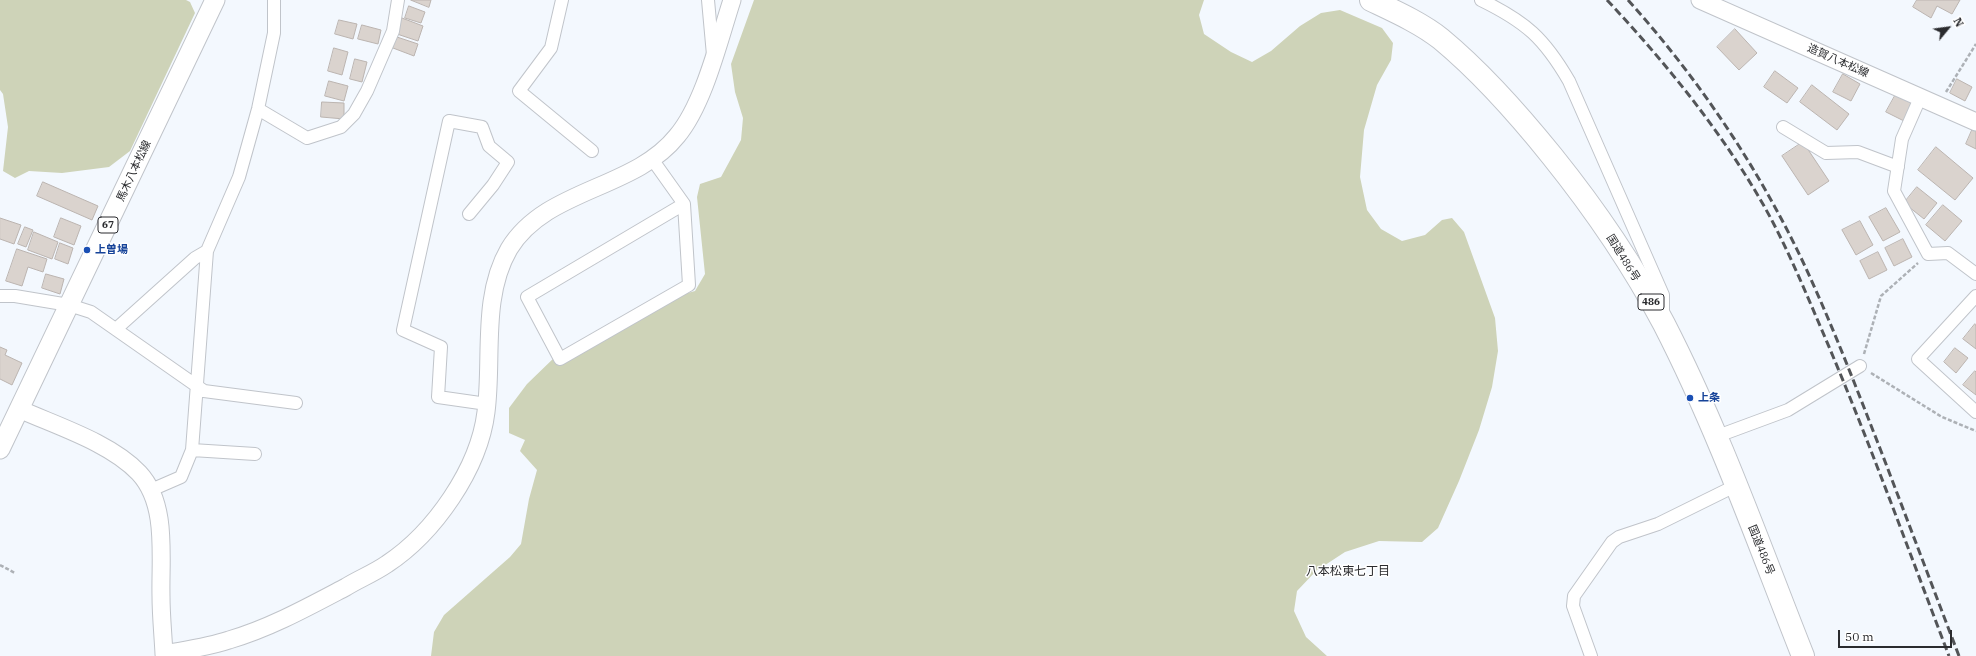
<!DOCTYPE html>
<html>
<head>
<meta charset="utf-8">
<style>
  body { margin:0 }
  #map { position:relative; width:1976px; height:656px; overflow:hidden; background:#f3f8fe; font-family:"IBM Plex Serif",serif }
  canvas { display:block }
  .north { position:absolute; left:1928px; top:8px; width:40px; height:40px; -webkit-text-stroke:3px #fff; paint-order:stroke; rotate:61deg; font-size:11px; font-weight:700; line-height:16px; text-align:center; color:#2a2b2e }
  .north::after { content:''; display:block; margin:auto; width:14px; height:18px; background:#2a2b2e; clip-path:polygon(50% 0,100% 100%,50% 72%,0 100%) }
  .scale { position:absolute; left:1838px; top:630px; width:114px; height:18px; box-sizing:border-box; border:2px solid #2a2b2e; border-top:0; padding-left:5px; font-size:12px; line-height:14px; white-space:nowrap; color:#2a2b2e; -webkit-text-stroke:3px #fff; paint-order:stroke }
</style>
</head>
<body>
<div id="map">
<canvas width="1976" height="656"></canvas>
<div class="north">N</div>
<div class="scale">50 m</div>
</div>
<script>
const ctx = document.querySelector('canvas').getContext('2d');
ctx.lineJoin = 'round';
function fill(path, color) {
  ctx.fillStyle = color;
  ctx.fill(path, 'evenodd');
}
function strokePath(path, color, width, dash) {
  ctx.strokeStyle = color;
  ctx.lineWidth = width;
  ctx.lineCap = dash ? 'butt' : 'round';
  ctx.setLineDash(dash || []);
  ctx.stroke(path);
}
function drawText(font, color, halo, rows, align = 'center') {
  ctx.font = font + ' "IBM Plex Serif","Noto Sans JP",serif';
  ctx.lineWidth = 3;
  ctx.setLineDash([]);
  ctx.textBaseline = 'middle';
  ctx.strokeStyle = halo;
  ctx.fillStyle = color;
  for (const [text, x, y, turn = 0] of rows) {
    ctx.save();
    ctx.translate(x, y);
    ctx.rotate((+turn || 0) * Math.PI / 180);
    ctx.textAlign = isNaN(turn) ? turn : align;
    if (halo) ctx.strokeText(text, 0, 0);
    ctx.fillText(text, 0, 0);
    ctx.restore();
  }
}
fill(new Path2D(`
  M0,0H186L190,2L195,13L130,151L109,167L62,173L29,171L15,178L3,171L8,127L3,94L0,90Z
  M754,0H1204L1199,15L1204,34L1231,52L1252,62L1271,51L1300,26L1321,13L1340,10L1382,28L1393,43L1391,60L1377,85L1364,130L1360,177L1367,210L1381,229L1402,241L1425,235L1442,220L1452,218L1464,232L1495,318L1498,351L1492,387L1479,430L1459,481L1438,528L1422,542L1379,541L1345,552L1316,571L1297,591L1294,611L1306,637L1327,656H431L434,632L444,615L510,557L521,544L529,499L537,470L520,451L525,440L509,433V408L527,384L557,355L666,299L695,291L705,274L697,197L700,184L721,177L741,140L743,118L735,92L731,64Z`), '#ced3b8');
const building = new Path2D(`
  M411,0H431L429,7Z
  M1917,0H1960L1952,14L1937,6L1931,18L1913,7Z
  M409,6L425,12L421,23L405,18Z
  M402,18L423,26L418,41L397,34Z
  M339,20L357,24L353,39L335,34Z
  M362,25L381,30L378,44L358,39Z
  M1735,29L1757,53L1739,70L1717,47Z
  M397,37L418,44L414,56L393,48Z
  M334,48L348,52L342,75L328,71Z
  M355,59L367,62L362,82L350,79Z
  M1775,71L1798,88L1787,103L1764,87Z
  M1843,74L1860,84L1851,101L1833,92Z
  M1957,79L1972,87L1965,101L1950,93Z
  M329,81L348,86L344,101L325,96Z
  M1812,85L1849,114L1837,130L1800,102Z
  M1896,94L1913,104L1904,121L1886,112Z
  M322,102L344,103V119L321,117Z
  M1973,128L1976,129V149L1966,144Z
  M1803,142L1829,181L1808,195L1782,156Z
  M1936,147L1973,178L1955,200L1918,170Z
  M43,182L98,206L92,220L37,196Z
  M1917,187L1937,203L1924,219L1904,203Z
  M1943,205L1962,221L1945,241L1926,225Z
  M1886,208L1900,232L1883,241L1869,217Z
  M0,218L21,225L14,244L0,239Z
  M61,218L81,226L74,245L54,237Z
  M1860,221L1873,245L1856,255L1842,230Z
  M25,227L33,230L26,247L18,244Z
  M34,232L58,242L52,259L28,250Z
  M1903,239L1912,257L1894,266L1885,248Z
  M60,243L73,248L68,264L55,259Z
  M17,249L47,259L43,272L28,267L22,286L6,281Z
  M1878,252L1887,270L1869,279L1860,261Z
  M46,274L64,279L60,294L42,288Z
  M1975,324L1976,326V349L1963,339Z
  M0,347L7,350L5,355L22,363L12,385L0,379Z
  M1955,348L1968,358L1956,373L1944,362Z
  M1975,371L1976,372V395L1963,385Z`);
fill(building, '#dad3ce');
strokePath(building, '#bbb4b0', 1);
const street = new Path2D(`
  M562,0L551,48L519,91L592,151
  M708,0L713,55
  M1481,0C1526,22 1544,38 1569,81L1663,295V315
  M1920,98L1902,139L1894,191L1928,254L1948,253L1976,274
  M258,109L307,138L341,127L354,114L367,91L393,31L398,0
  M1783,127L1826,153L1858,152L1898,167
  M652,159L684,204L689,285L560,359L527,297L684,204
  M469,214L493,185L508,162L489,146L482,127L449,121L403,330L441,347L438,397L487,404
  M0,296H15L69,305L91,312L204,391L296,403
  M1976,296L1918,359L1976,412
  M116,329L195,258L207,251
  M1715,437L1788,410L1860,366
  M192,450L255,454
  M151,490L181,477L192,450L207,251L239,177L258,109L274,33V0
  M1591,656L1573,606L1574,596L1612,542L1619,537L1658,524L1735,486`);
const secondary = new Path2D(`
  M1700,0L1976,122
  M19,409C57,426 111,443 139,473C168,504 160,557 161,596C161,615 163,634 164,654C185,650 208,647 229,640C270,628 308,607 346,587C359,579 374,573 387,564C434,533 479,469 486,412C493,359 481,297 509,249C546,188 634,190 677,136C704,104 719,40 732,0`);
const primary = new Path2D(`
  M0,449L215,0`);
const highway = new Path2D(`
  M1371,0C1394,11 1421,23 1441,39C1482,73 1519,115 1552,156C1593,207 1634,267 1664,324C1719,431 1759,545 1803,656`);
strokePath(street, '#c0c4ca', 14);
strokePath(secondary, '#c0c4ca', 19);
strokePath(primary, '#c0c4ca', 21);
strokePath(highway, '#c0c4ca', 24);
strokePath(new Path2D(`
  M1946,92L1976,44
  M1864,354L1881,296L1918,263
  M1871,373L1942,417L1976,431
  M0,565L15,573`), '#adb1b6', 2.5, [4, 2]);
strokePath(street, '#fff', 12);
strokePath(secondary, '#fff', 17);
strokePath(primary, '#fff', 19);
strokePath(highway, '#fff', 22);
strokePath(new Path2D(`
  M1607,0C1664,61 1718,127 1760,199C1784,240 1802,284 1821,328C1867,435 1907,546 1949,656
  M1628,0C1698,78 1758,167 1803,262C1832,324 1856,387 1881,451C1907,519 1933,588 1959,656`), '#535558', 3, [8, 4]);
for (const [x, y, r, color] of [
  [87,250,4,"#1a4fb4"],
  [1690,398,4,"#1a4fb4"]
]) {
  const dot = new Path2D();
  dot.arc(x, y, r, 0, 2 * Math.PI);
  ctx.fillStyle = color;
  ctx.fill(dot);
  strokePath(dot, '#fff', 1.5);
}
for (const [x, y, w] of [
  [108,225,20],
  [1651,302,26]
]) {
  const box = new Path2D();
  box.roundRect(x - w / 2, y - 8, w, 16, 3);
  ctx.fillStyle = '#fff';
  ctx.fill(box);
  strokePath(box, '#2a2b2e', 1);
}
drawText('bold 10px', '#2a2b2e', null, [
  ["67",108,225],
  ["486",1651,302]
]);
drawText('11px', '#2a2b2e', '#fff', [
  ["造賀八本松線",1838,61,24],
  ["馬木八本松線",134,171,-65],
  ["国道486号",1623,258,58],
  ["国道486号",1761,550,68]
]);
drawText('bold 11px', '#164399', '#fff', [
  ["上曽場",95,250],
  ["上条",1698,398]
], 'left');
drawText('12px', '#2a2b2e', '#fff', [
  ["八本松東七丁目",1348,572]
]);
</script>
</body>
</html>
